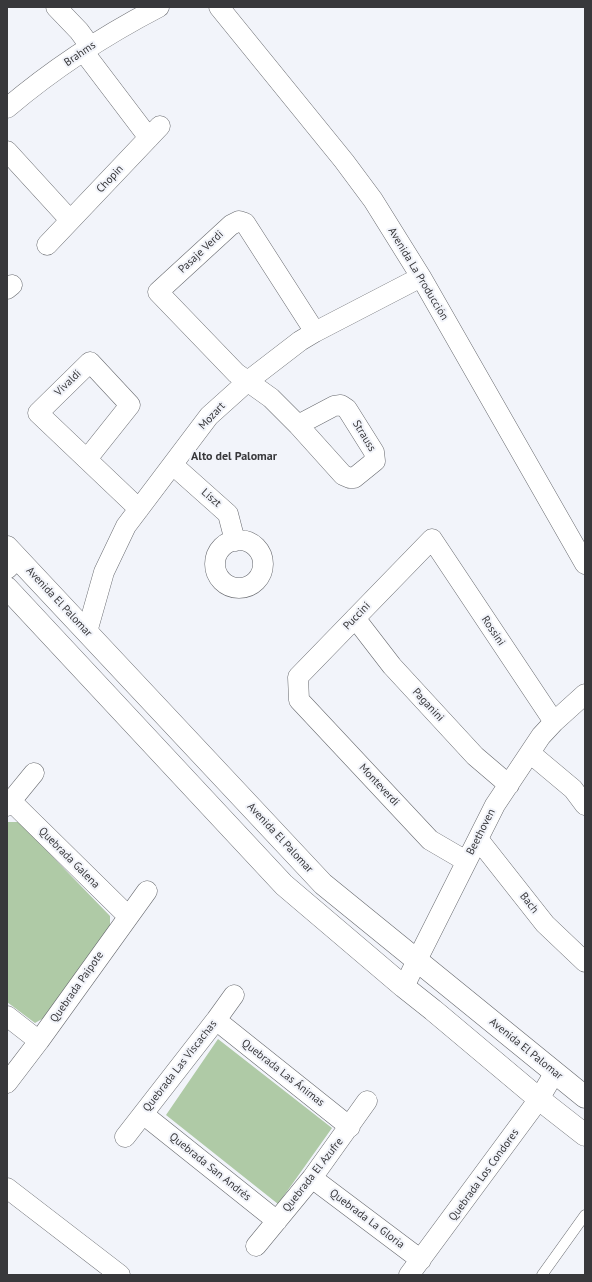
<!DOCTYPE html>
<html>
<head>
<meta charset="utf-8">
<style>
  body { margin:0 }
  #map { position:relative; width:592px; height:1282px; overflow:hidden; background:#f2f4fa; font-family:"PT Sans",sans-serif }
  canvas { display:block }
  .frame { position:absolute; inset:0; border:8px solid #38383b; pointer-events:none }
</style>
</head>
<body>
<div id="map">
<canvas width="592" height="1282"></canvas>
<div class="frame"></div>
</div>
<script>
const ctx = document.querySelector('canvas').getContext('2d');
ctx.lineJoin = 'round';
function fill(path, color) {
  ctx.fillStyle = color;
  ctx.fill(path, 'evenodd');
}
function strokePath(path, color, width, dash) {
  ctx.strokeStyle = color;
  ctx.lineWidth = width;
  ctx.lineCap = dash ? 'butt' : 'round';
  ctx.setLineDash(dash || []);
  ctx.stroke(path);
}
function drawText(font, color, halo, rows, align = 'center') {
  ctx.font = font + ' "PT Sans",sans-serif';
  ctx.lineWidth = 4;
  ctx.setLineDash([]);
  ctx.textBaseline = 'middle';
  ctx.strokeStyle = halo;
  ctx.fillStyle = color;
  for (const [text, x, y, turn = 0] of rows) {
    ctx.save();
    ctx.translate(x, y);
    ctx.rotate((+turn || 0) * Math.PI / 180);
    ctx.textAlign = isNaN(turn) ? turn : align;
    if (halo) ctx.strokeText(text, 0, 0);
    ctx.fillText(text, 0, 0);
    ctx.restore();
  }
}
fill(new Path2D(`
  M7,822H19L110,916V928L49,1015L35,1023L7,1002Z
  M218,1039L332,1128L278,1204L166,1115Z`), '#afcaa6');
const lane = new Path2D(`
  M542,1275L585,1215`);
const street = new Path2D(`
  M56,7L79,31L90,46
  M219,7L344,161L373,200L421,277L585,564
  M83,51L149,138
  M7,108C53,69 105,35 159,7
  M7,151L70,220
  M47,245L160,126
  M7,289L12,285
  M298,425L334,406L341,405L347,409L374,452L375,461L354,478H350L343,475L298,425L271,398L236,373L158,292L231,225L239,221L245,223L315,332
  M87,459L130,405L90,362L38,413L139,509
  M173,465L228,514L235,541
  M215 564a24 24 0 1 1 48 0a24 24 0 1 1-48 0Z
  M7,569L18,558
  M355,618L392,666L475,756L509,785
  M87,632L104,572L126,526L209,416L248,381L300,341L315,332L421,277
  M530,753L573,789L585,805
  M11,801L128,916
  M7,806L34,773
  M478,839L545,924L585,962
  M466,861L430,840L299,700L298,677L432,539L554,722
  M404,987L417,960L495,805L541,736L554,722L585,694
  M7,1016L39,1041
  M216,1020L350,1127
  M7,1083L39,1041L147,891
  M143,1114L277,1221
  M125,1137L216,1020L234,995
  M312,1178L421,1260
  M7,1188L120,1275
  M256,1246L312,1178L367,1101
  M409,1275L539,1099L555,1072`);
const secondary = new Path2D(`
  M7,547L323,884L585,1097
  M7,588L284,885L404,987L433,1010L539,1099L585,1135`);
strokePath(lane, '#67696e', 11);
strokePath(street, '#67696e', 21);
strokePath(secondary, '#67696e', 23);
strokePath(lane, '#fff', 10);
strokePath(street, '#fff', 20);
strokePath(secondary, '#fff', 22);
drawText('11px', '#38383b', '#f2f4fa', [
  ["Brahms",80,54,-34],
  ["Chopin",110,179,-47],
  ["Pasaje Verdi",201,252,-43],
  ["Avenida La Producción",418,274,59],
  ["Vivaldi",68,383,-44],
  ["Mozart",212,416,-47],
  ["Strauss",364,436,59],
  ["Liszt",211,498,41],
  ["Avenida El Palomar",59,602,47],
  ["Puccini",357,616,-46],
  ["Rossini",493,631,56],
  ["Paganini",428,705,47],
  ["Monteverdi",379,785,47],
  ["Beethoven",481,832,-63],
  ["Avenida El Palomar",280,838,47],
  ["Quebrada Galena",69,858,45],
  ["Bach",529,903,52],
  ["Quebrada Paipote",77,987,-55],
  ["Avenida El Palomar",526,1049,39],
  ["Quebrada Las Viscachas",180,1066,-52],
  ["Quebrada Las Ánimas",283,1073,38],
  ["Quebrada San Andrés",210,1167,39],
  ["Quebrada El Azufre",313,1175,-52],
  ["Quebrada Los Condores",484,1175,-54],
  ["Quebrada La Gloria",367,1219,37]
]);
drawText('bold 12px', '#38383b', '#f2f4fa', [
  ["Alto del Palomar",234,457]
]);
</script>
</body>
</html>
